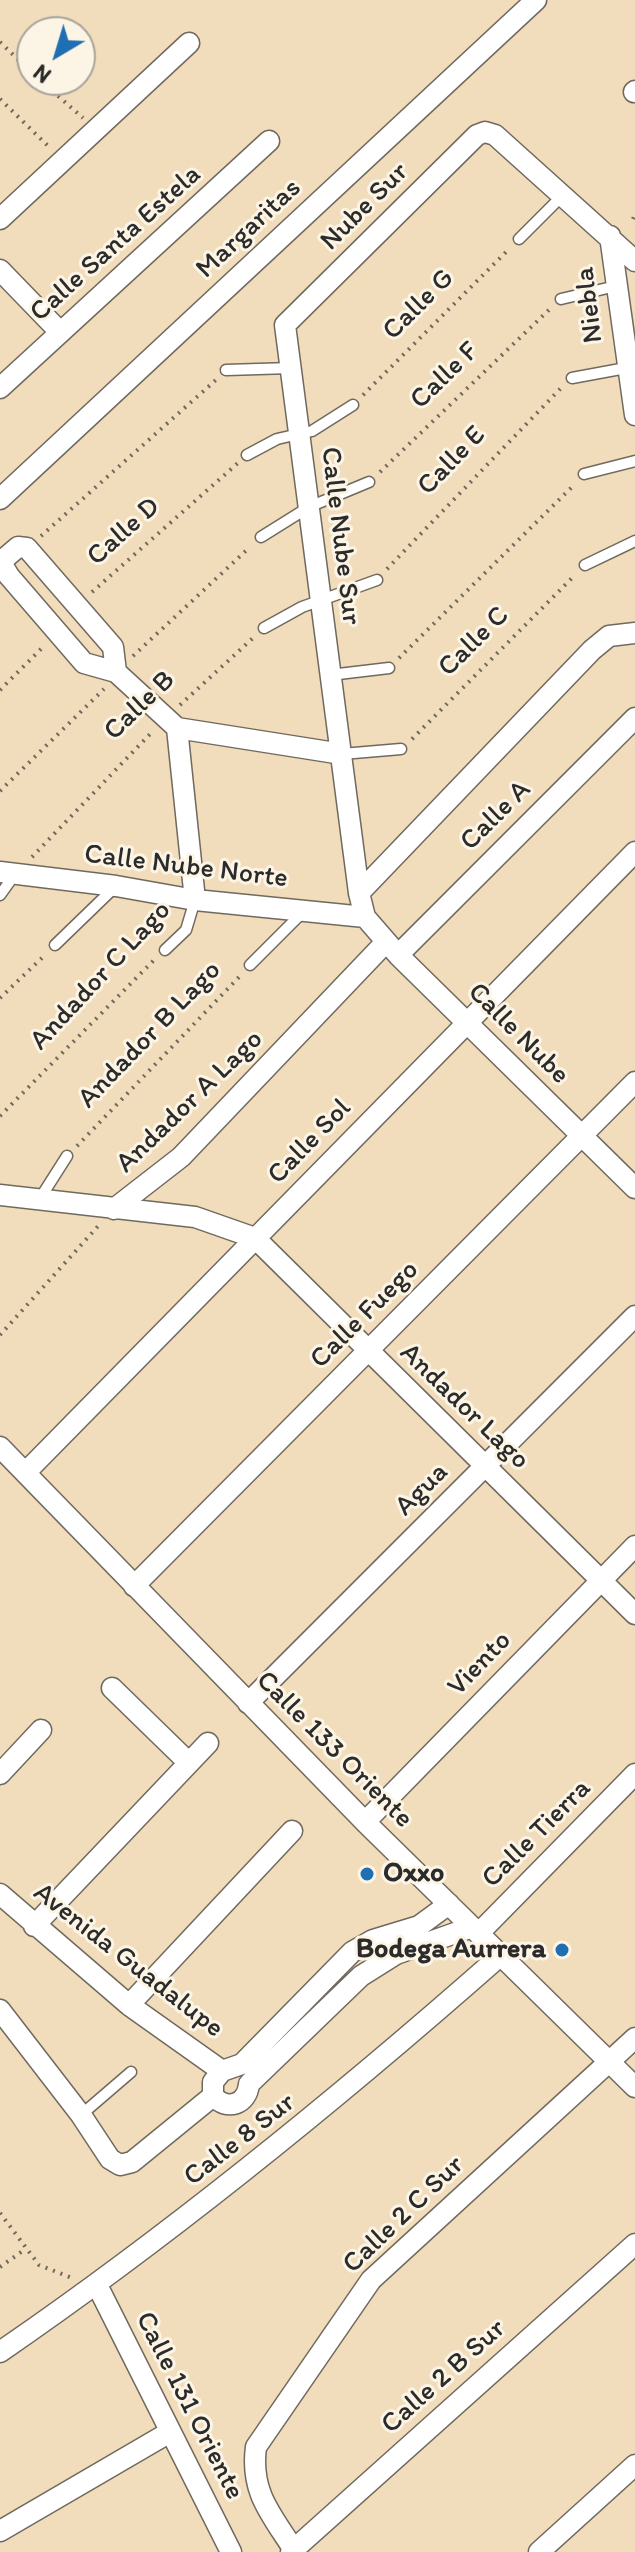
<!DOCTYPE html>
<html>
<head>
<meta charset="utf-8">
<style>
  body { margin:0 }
  #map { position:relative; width:635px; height:2552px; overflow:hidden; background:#f1dcbc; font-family:Itim,sans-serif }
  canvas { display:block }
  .north { position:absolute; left:16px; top:16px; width:80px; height:80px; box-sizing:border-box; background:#fcf5e5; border:2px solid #a8a49b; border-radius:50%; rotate:218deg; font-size:22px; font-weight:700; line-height:32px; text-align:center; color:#2b2b2b }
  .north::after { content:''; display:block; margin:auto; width:28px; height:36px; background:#1f6fb2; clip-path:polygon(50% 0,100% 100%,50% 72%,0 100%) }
</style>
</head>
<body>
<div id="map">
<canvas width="635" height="2552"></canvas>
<div class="north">N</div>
</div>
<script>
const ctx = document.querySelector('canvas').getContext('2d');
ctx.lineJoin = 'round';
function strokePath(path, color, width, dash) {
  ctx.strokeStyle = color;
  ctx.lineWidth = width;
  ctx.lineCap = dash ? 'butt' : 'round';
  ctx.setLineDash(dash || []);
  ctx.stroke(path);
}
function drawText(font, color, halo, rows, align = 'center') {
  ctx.font = font + ' Itim,sans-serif';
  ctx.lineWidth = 6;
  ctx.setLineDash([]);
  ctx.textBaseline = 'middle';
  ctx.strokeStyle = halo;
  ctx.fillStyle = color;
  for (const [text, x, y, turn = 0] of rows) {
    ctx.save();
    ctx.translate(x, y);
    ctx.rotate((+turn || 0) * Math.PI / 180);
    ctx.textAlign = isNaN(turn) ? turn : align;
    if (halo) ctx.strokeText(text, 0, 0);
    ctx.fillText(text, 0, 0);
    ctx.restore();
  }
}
const lane = new Path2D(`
  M519,239L563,195
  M561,299L616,286
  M226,370L291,368
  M572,378L626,368
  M247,455L277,439L312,431L353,405
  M584,474L635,461
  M261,537L309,507L369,482
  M585,565L635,541
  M264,628L302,607L377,580
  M330,675L389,668
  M342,754L401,749
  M0,895L15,874
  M55,945L116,886
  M165,950L186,930L195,900
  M250,965L303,912
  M39,1200L67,1156
  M81,2115L131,2072`);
const street = new Path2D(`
  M634,92L635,91
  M0,219L189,43
  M610,236L635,415
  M635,261L495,135L485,132L477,135L285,325L359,893L365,917L398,955L635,1188
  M0,270L60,332
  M0,388L269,141
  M0,499L536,0
  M116,672L113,647L27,548L18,547L4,559L3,566L9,576L84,663L116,672L177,728
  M177,728L195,900
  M177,728L342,754
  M0,872L116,886L195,900L365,917
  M359,893L592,650L609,636L635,633
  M398,955L635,718
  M0,1195L195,1217L255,1238L635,1614
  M114,1209L181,1157L386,942
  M0,1447L365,1822L635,2087
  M26,1472L635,852
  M134,1586L635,1082
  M112,1688L189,1763
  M248,1703L635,1316
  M0,1774L41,1730
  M365,1822L635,1546
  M0,1894L129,2005L222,2071
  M34,1926L208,1743
  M479,1933L635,1774
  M129,2005L292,1831
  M0,2010L81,2115L110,2159L120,2165L132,2162L213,2096
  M222,2071L213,2082V2096C227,2111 247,2105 249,2084L361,1976L396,1954L472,1927
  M222,2071L242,2064L352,1952L373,1940L419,1926L449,1904
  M97,2285L231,2552
  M0,2352C176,2231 340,2097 501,1955
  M0,2531L170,2432
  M294,2550C271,2514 250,2492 256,2447L371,2280L635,2038
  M291,2552L635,2244
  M539,2552L635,2465`);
strokePath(lane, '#70695e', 13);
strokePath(street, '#70695e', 23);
strokePath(new Path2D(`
  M0,42L32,73
  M40,80L83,118
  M0,99L50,148
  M633,219L635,214
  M363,395L510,248
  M380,472L552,307
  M41,536L217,379
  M387,569L561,388
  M92,592L238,463
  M133,656L250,547
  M399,658L575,484
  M0,690L44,646
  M180,705L253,638
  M412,739L575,575
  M0,791L104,689
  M32,857L153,731
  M0,998L45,955
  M0,1116L156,958
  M77,1146L240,976
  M0,1335L100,1224
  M0,2213L39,2265L72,2278
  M0,2267L24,2250`), '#70695e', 4, [2, 6]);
strokePath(lane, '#fff', 10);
strokePath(street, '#fff', 20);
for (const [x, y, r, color] of [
  [367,1874,8,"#1f6fb2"],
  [562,1950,8,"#1f6fb2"]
]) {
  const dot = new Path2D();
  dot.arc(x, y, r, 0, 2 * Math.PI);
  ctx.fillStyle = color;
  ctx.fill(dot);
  strokePath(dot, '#fcf5e5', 3);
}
drawText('28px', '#2b2b2b', '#fcf5e5', [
  ["Nube Sur",365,207,-45],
  ["Margaritas",249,229,-43],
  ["Calle Santa Estela",116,244,-42],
  ["Calle G",419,305,-45],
  ["Niebla",590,305,-97],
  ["Calle F",445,376,-44],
  ["Calle E",452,461,-46],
  ["Calle D",124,532,-42],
  ["Calle Nube Sur",340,536,83],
  ["Calle C",474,642,-45],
  ["Calle B",140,706,-44],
  ["Calle A",496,816,-45],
  ["Calle Nube Norte",186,867,7],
  ["Andador C Lago",101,976,-47],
  ["Calle Nube",518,1034,45],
  ["Andador B Lago",150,1035,-46],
  ["Andador A Lago",190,1102,-44],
  ["Calle Sol",310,1142,-46],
  ["Calle Fuego",365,1315,-45],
  ["Andador Lago",464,1407,44],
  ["Agua",422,1490,-45],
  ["Viento",480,1664,-46],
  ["Calle 133 Oriente",334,1750,45],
  ["Calle Tierra",537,1834,-45],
  ["Avenida Guadalupe",128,1961,38],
  ["Calle 8 Sur",240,2140,-38],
  ["Calle 2 C Sur",404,2215,-44],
  ["Calle 2 B Sur",444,2377,-42],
  ["Calle 131 Oriente",189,2406,63]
]);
drawText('bold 28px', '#2b2b2b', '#fcf5e5', [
  ["Oxxo",383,1874],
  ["Bodega Aurrera",546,1950,"right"]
], 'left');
</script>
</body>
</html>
